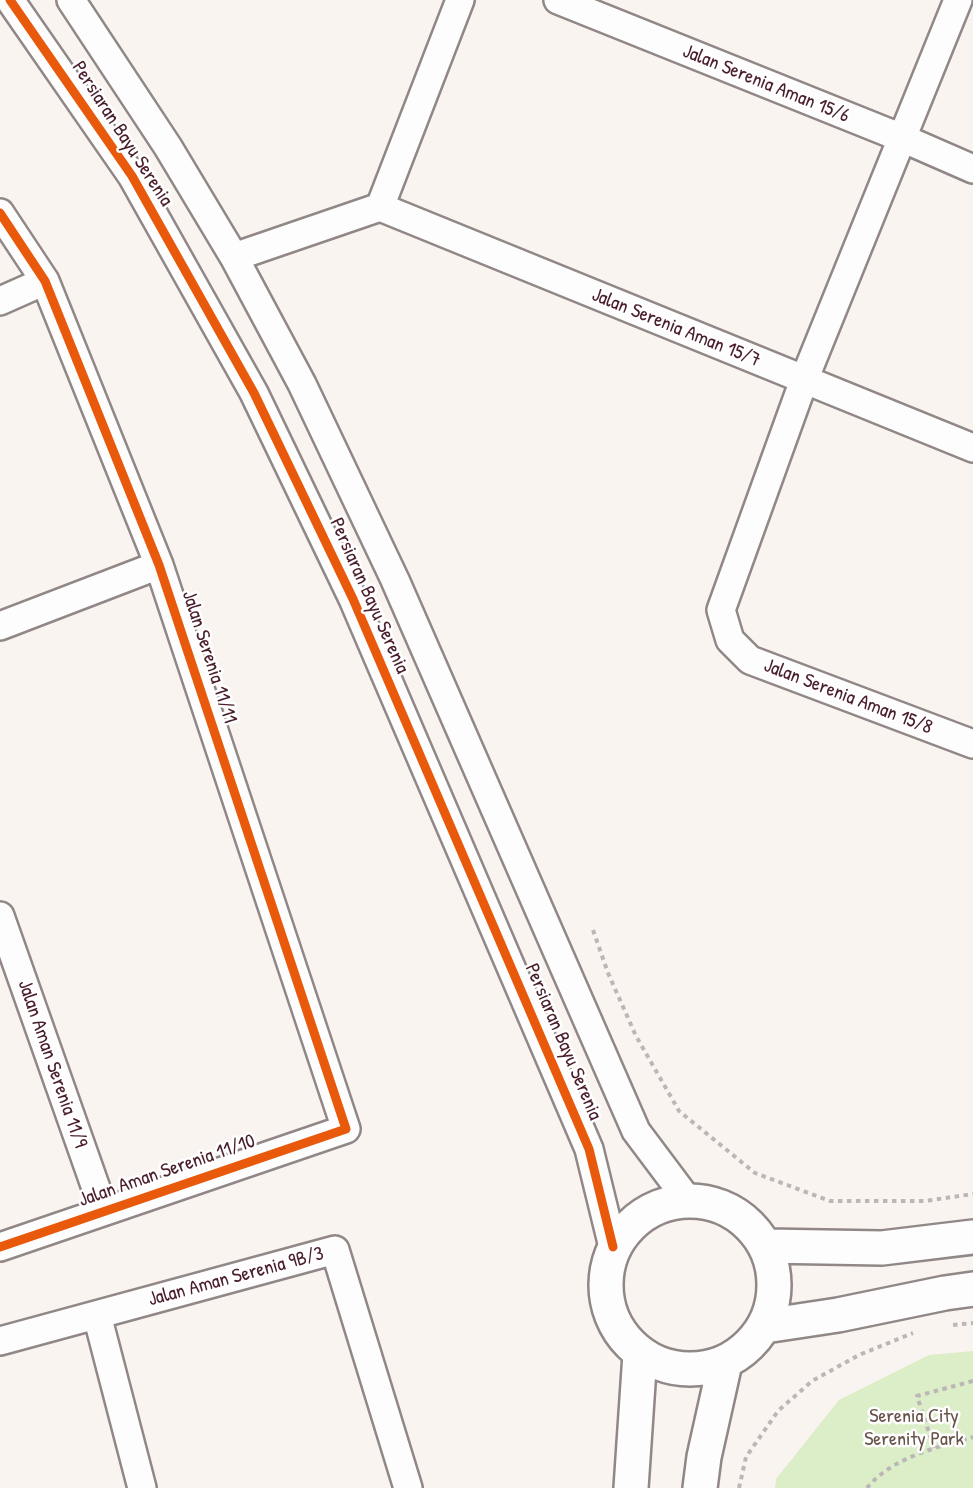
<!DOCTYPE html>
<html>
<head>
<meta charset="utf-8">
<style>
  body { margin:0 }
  canvas { display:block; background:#f9f4f0 }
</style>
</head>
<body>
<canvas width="973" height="1488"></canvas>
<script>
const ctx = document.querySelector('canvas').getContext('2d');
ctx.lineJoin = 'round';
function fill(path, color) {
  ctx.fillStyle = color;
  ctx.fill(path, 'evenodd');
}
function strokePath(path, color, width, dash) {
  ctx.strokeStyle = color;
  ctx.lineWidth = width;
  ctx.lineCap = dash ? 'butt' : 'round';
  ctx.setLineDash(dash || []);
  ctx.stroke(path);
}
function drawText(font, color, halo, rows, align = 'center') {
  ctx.font = font + ' "Patrick Hand",sans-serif';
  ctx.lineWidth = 5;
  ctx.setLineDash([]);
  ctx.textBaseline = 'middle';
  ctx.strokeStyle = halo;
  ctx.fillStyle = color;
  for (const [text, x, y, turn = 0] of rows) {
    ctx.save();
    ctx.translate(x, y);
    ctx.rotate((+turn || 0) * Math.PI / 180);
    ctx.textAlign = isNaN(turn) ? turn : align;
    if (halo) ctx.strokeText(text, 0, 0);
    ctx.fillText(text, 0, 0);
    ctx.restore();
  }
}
fill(new Path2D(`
  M973,1351V1488H775L776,1479L839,1400L929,1355Z`), '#dbeec7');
const minor = new Path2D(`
  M10,0L132,176L254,393L353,599L589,1149L613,1247
  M71,0L168,147L234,257L302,384L395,580L636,1131L687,1199
  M558,0L902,138L973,169
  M958,0L804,380L721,610L730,640L750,660L973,744
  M380,207L973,448
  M0,213L45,281L159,565L346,1129L0,1247
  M234,257L380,207L460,0
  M0,301L45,281
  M0,626L159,565
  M0,916L104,1211
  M97,1315L142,1488
  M0,1341L335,1250L408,1488`);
const tertiary = new Path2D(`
  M606 1285a84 84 0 1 1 168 0a84 84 0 1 1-168 0Z
  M766,1246L882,1248L973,1237
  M765,1326L838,1315L945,1293L973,1289
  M631,1488L640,1354
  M700,1488L704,1457L725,1363`);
strokePath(minor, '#918787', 32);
strokePath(tertiary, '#918787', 38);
strokePath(new Path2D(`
  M593,930L608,973L636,1036L679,1111L755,1173L830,1201H925L973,1194
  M953,1325L973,1323
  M934,1448L917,1396L973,1381
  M739,1488L746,1457L778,1411L812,1381L859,1355L913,1333
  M867,1488C891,1458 937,1447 973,1437`), '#bcb6b7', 4, [4.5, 4.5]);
strokePath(minor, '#fefdfd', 27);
strokePath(tertiary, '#fefdfd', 33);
strokePath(new Path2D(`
  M10,0L132,176L254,393L353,599L589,1149L613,1247
  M0,213L45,281L159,565L346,1129L0,1247`), '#e8590c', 9);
drawText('20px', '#4a1f2b', '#fff', [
  ["Jalan Serenia Aman 15/6",766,84,22],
  ["Persiaran Bayu Serenia",122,134,57],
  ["Jalan Serenia Aman 15/7",676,328,22],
  ["Persiaran Bayu Serenia",369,596,66],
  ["Jalan Serenia 11/11",209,657,72],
  ["Jalan Serenia Aman 15/8",848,697,21],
  ["Persiaran Bayu Serenia",563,1042,67],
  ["Jalan Aman Serenia 11/9",52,1064,71],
  ["Jalan Aman Serenia 11/10",167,1171,-19],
  ["Jalan Aman Serenia 9B/3",236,1277,-15]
]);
drawText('20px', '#68524a', '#fff', [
  ["Serenia City",914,1417],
  ["Serenity Park",914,1440]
]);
</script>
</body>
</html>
